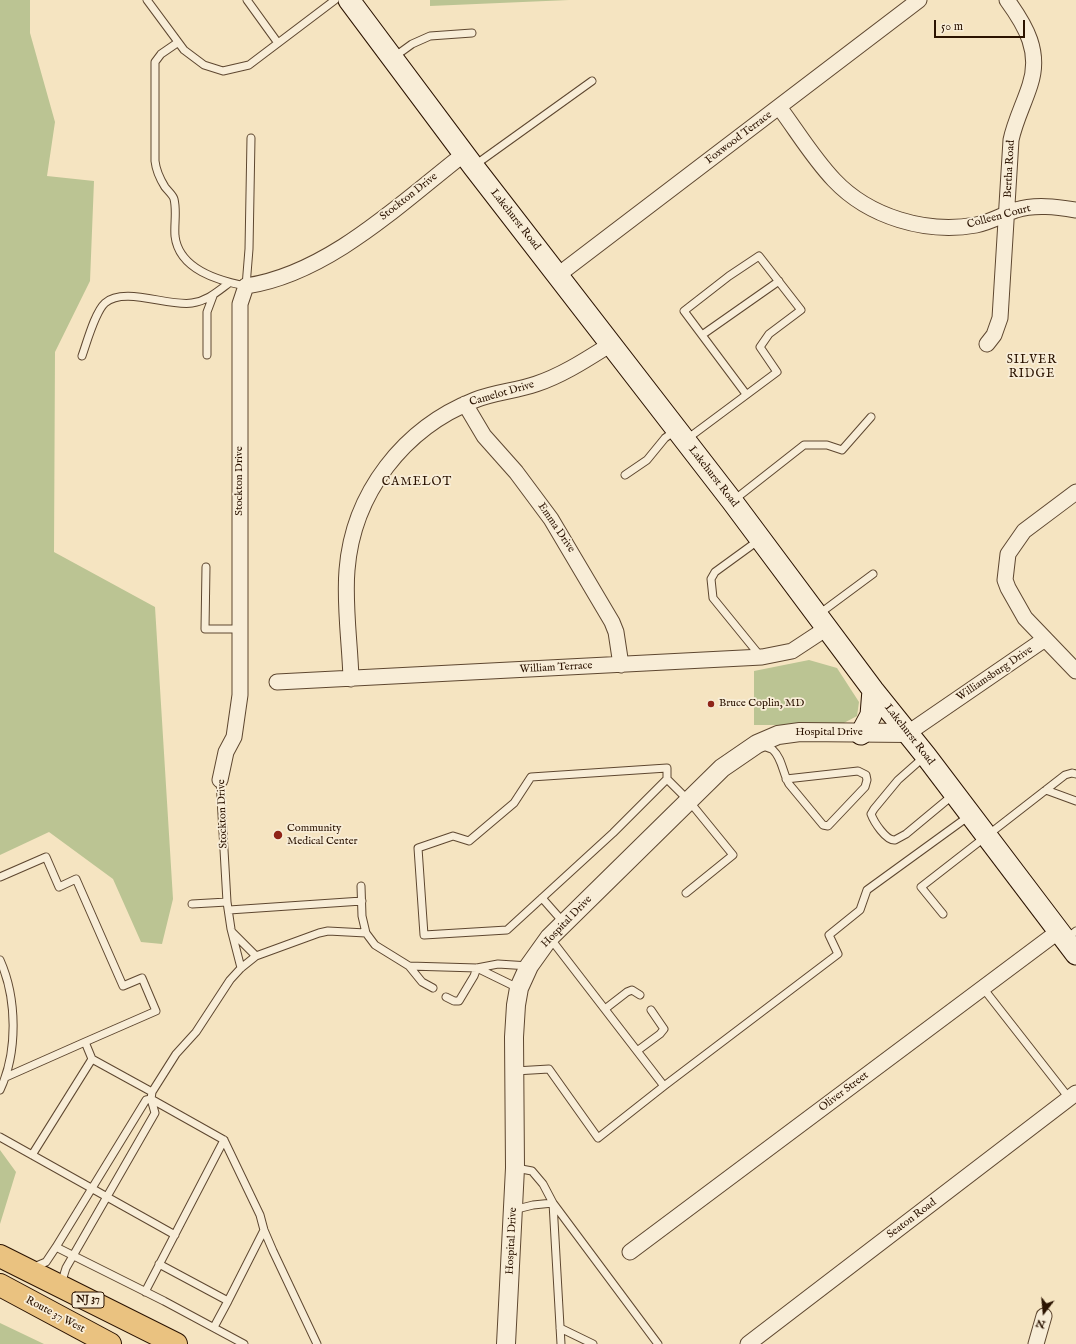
<!DOCTYPE html>
<html>
<head>
<meta charset="utf-8">
<style>
  body { margin:0 }
  #map { position:relative; width:1076px; height:1344px; overflow:hidden; background:#f5e4c1; font-family:"IM FELL English",serif }
  canvas { display:block }
  .north { position:absolute; left:1024px; top:1292px; width:40px; height:40px; -webkit-text-stroke:3px #f8edd7; paint-order:stroke; rotate:196deg; font-size:11px; font-weight:700; line-height:16px; text-align:center; color:#2b1300 }
  .north::after { content:''; display:block; margin:auto; width:14px; height:18px; background:#2b1300; clip-path:polygon(50% 0,100% 100%,50% 72%,0 100%) }
  .scale { position:absolute; left:934px; top:20px; width:91px; height:18px; box-sizing:border-box; border:2px solid #2b1300; border-top:0; padding-left:5px; font-size:12px; line-height:14px; white-space:nowrap; color:#2b1300; -webkit-text-stroke:3px #f8edd7; paint-order:stroke }
</style>
</head>
<body>
<div id="map">
<canvas width="1076" height="1344"></canvas>
<div class="north">N</div>
<div class="scale">50 m</div>
</div>
<script>
const ctx = document.querySelector('canvas').getContext('2d');
ctx.lineJoin = 'round';
function fill(path, color) {
  ctx.fillStyle = color;
  ctx.fill(path, 'evenodd');
}
function strokePath(path, color, width, dash) {
  ctx.strokeStyle = color;
  ctx.lineWidth = width;
  ctx.lineCap = dash ? 'butt' : 'round';
  ctx.setLineDash(dash || []);
  ctx.stroke(path);
}
function drawText(font, color, halo, rows, align = 'center') {
  ctx.font = font + ' "IM FELL English",serif';
  ctx.lineWidth = 3.5;
  ctx.setLineDash([]);
  ctx.textBaseline = 'middle';
  ctx.strokeStyle = halo;
  ctx.fillStyle = color;
  for (const [text, x, y, turn = 0] of rows) {
    ctx.save();
    ctx.translate(x, y);
    ctx.rotate((+turn || 0) * Math.PI / 180);
    ctx.textAlign = isNaN(turn) ? turn : align;
    if (halo) ctx.strokeText(text, 0, 0);
    ctx.fillText(text, 0, 0);
    ctx.restore();
  }
}
fill(new Path2D(`
  M0,0H30V33L55,122L47,176L94,181L90,281L55,352L54,552L155,607L173,899L162,944L141,942L113,879L49,832L0,855Z
  M430,0H569L430,6Z
  M809,660L837,668L859,702L857,716L840,725H754V671Z
  M0,1150L16,1172L0,1224Z
  M0,1323L44,1344H0Z`), '#bbc493');
const service = new Path2D(`
  M147,0L184,50L204,65L223,71L249,65L335,0
  M247,0L278,43
  M177,43L161,54L155,62V161C156,170 160,179 165,187C168,191 173,195 174,199C177,211 174,224 175,236C179,270 219,281 246,286L249,249L251,138
  M394,57L412,44L430,36L472,33
  M475,165L592,81
  M702,335L779,281
  M207,355V312L213,296
  M82,356C87,342 95,312 105,303C124,286 169,307 192,303C207,301 217,292 229,283
  M687,439L777,372L760,347L769,334L801,310L759,256L729,276L684,311L746,394
  M625,475L647,460L665,438L676,430
  M734,500L804,445H827L842,450L871,417
  M759,540L715,572L711,579L713,598L761,657
  M206,567L205,629H240
  M819,614L873,574
  M761,745C765,747 771,748 773,750C782,758 783,774 789,784L823,825L828,826L865,787L867,780L866,775L858,771L786,779
  M924,757L898,780L874,809L871,814C874,822 886,841 895,840L906,834L953,795
  M667,779V768L531,777L514,803L469,841L453,836L418,848L424,935L507,930L613,833L667,779L689,801L733,855L686,893
  M220,780L227,902L231,929L241,968
  M1046,790L1076,801
  M0,877L46,857L59,887L76,879L123,986L142,978L156,1011L85,1042L92,1059L152,1092
  M361,886L362,916L366,933L375,945L409,966L477,968L498,964L529,966
  M542,898L564,923
  M192,904L227,902
  M229,910L362,901
  M943,914L921,887L1065,775L1072,773L1076,774
  M232,932L256,956
  M1067,938L1076,931
  M0,960C17,998 18,1052 0,1090
  M409,966L422,982L433,988
  M477,968L518,988
  M983,988L1069,1098
  M446,997L454,1001H459L474,976L477,968
  M605,1009L627,992L632,990L640,995
  M637,1051L660,1034L664,1029L651,1010
  M515,1071L549,1069L598,1138L664,1086L550,938
  M6,1077L85,1042
  M664,1086L838,954L829,935L860,910L867,890L969,816
  M0,1137L175,1235
  M224,1140L260,1215L264,1230L273,1251L317,1344
  M32,1155L92,1059
  M516,1168L532,1171L543,1184L553,1203L561,1344
  M513,1210L533,1205L553,1203L658,1344
  M56,1247L164,1301L244,1344
  M159,1264L228,1301L214,1327
  M34,1267L46,1262L56,1247L146,1100L151,1099L224,1140L145,1292
  M61,1284L66,1268L155,1113L151,1099L152,1092L176,1054L196,1032L230,980L241,968L256,956L319,933L328,931L366,933
  M228,1301L264,1230
  M560,1328L593,1344`);
const minor = new Path2D(`
  M779,107C797,131 813,158 834,180C869,217 926,234 976,225C991,222 1002,215 1016,210C1035,204 1057,207 1076,210
  M558,275L919,0
  M987,344L994,335L1000,318L1011,140C1015,121 1024,104 1030,85C1041,52 1026,26 1007,0
  M465,404L484,436L516,472L551,519L612,622L616,632L621,665
  M1076,492L1024,531L1008,554L1005,580L1008,588L1025,618L1076,671
  M351,679C350,643 344,605 347,570C353,493 404,428 475,400C495,392 516,391 536,384C563,375 587,359 611,344
  M277,682L762,657L792,651L827,628
  M908,733L1045,639
  M220,780L226,752L234,737L240,695V304L246,286C328,274 401,203 464,154
  M630,1252L1059,931
  M748,1344L1076,1093
  M1036,1344L1044,1316`);
const tertiary = new Path2D(`
  M506,1344L515,1168L514,1037L516,1005L519,988L529,966L549,938L722,768L757,744L778,735L800,732L908,733`);
const secondary = new Path2D(`
  M349,0L473,166L732,501L873,690L926,756L1076,954
  M861,734L871,715L873,690`);
const trunk = new Path2D(`
  M0,1256L176,1344
  M0,1285L110,1344`);
strokePath(service, '#5e4730', 9);
strokePath(minor, '#5e4730', 17);
strokePath(tertiary, '#5e4730', 20);
strokePath(secondary, '#2b1300', 23);
strokePath(trunk, '#2b1300', 24);
strokePath(service, '#f8edd7', 7);
strokePath(minor, '#f8edd7', 15);
strokePath(tertiary, '#f8edd7', 18);
strokePath(secondary, '#f8edd7', 21);
strokePath(trunk, '#eac280', 22);
for (const [x, y, r, color] of [
  [711,704,4,"#8f2418"],
  [278,835,5,"#8f2418"]
]) {
  const dot = new Path2D();
  dot.arc(x, y, r, 0, 2 * Math.PI);
  ctx.fillStyle = color;
  ctx.fill(dot);
  strokePath(dot, '#f8edd7', 1.5);
}
for (const [x, y, w] of [
  [88,1300,32]
]) {
  const box = new Path2D();
  box.roundRect(x - w / 2, y - 8, w, 16, 3);
  ctx.fillStyle = '#f8edd7';
  ctx.fill(box);
  strokePath(box, '#2b1300', 1);
}
drawText('bold 10px', '#2b1300', null, [
  ["NJ 37",88,1300]
]);
drawText('11px', '#2b1300', '#f8edd7', [
  ["Foxwood Terrace",739,138,-37],
  ["Bertha Road",1010,169,-87],
  ["Stockton Drive",409,197,-38],
  ["Colleen Court",999,217,-15],
  ["Lakehurst Road",515,220,52],
  ["Camelot Drive",502,394,-16],
  ["Lakehurst Road",713,477,52],
  ["Stockton Drive",240,481,-90],
  ["Emma Drive",556,528,56],
  ["William Terrace",556,668,-3],
  ["Williamsburg Drive",995,674,-34],
  ["Hospital Drive",829,733],
  ["Lakehurst Road",909,735,52],
  ["Stockton Drive",223,814,-92],
  ["Hospital Drive",567,922,-46],
  ["Oliver Street",844,1092,-37],
  ["Seaton Road",912,1219,-37],
  ["Hospital Drive",512,1241,-87],
  ["Route 37 West",55,1315,28]
]);
drawText('11px', '#2b1300', '#f8edd7', [
  ["Bruce Coplin, MD",719,704],
  ["Community",287,829],
  ["Medical Center",287,842]
], 'left');
ctx.letterSpacing = '1px';
drawText('12px', '#2b1300', '#f8edd7', [
  ["SILVER",1032,361],
  ["RIDGE",1032,375],
  ["CAMELOT",417,483]
]);
ctx.letterSpacing = '0px';
</script>
</body>
</html>
